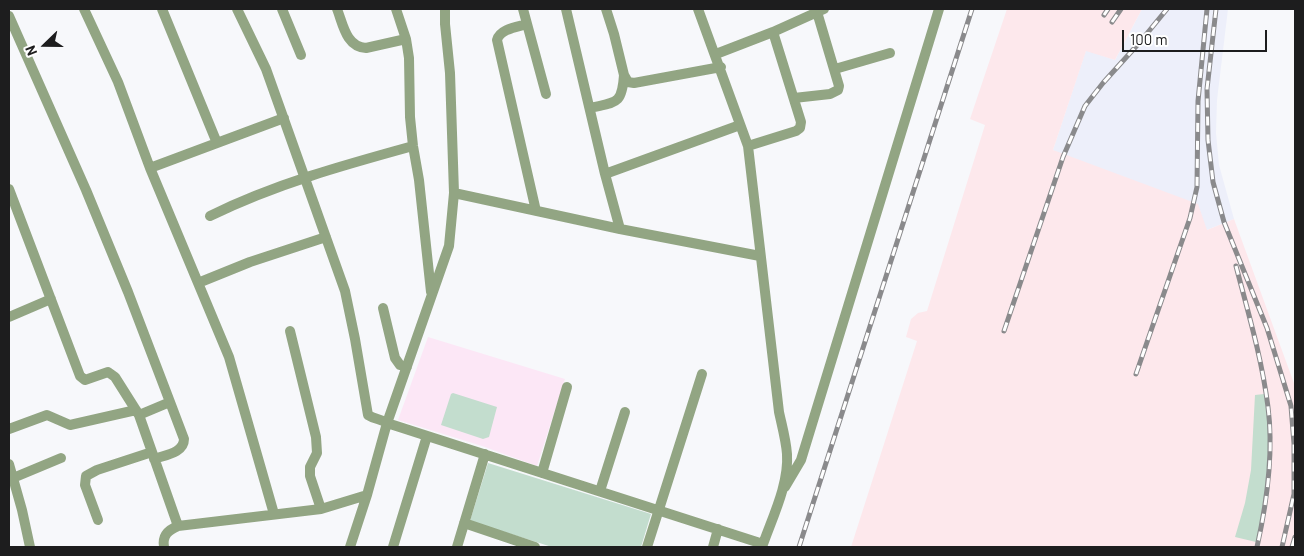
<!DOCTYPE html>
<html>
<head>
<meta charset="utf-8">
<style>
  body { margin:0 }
  #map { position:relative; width:1304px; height:556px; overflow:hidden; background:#f7f8fb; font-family:Barlow,sans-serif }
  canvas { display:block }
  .frame { position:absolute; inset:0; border:10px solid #1d1d1e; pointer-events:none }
  .north { position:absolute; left:20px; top:20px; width:50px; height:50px; -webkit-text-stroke:4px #fff; paint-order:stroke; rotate:248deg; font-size:14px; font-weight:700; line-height:20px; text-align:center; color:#1d1d1e }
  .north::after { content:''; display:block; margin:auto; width:18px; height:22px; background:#1d1d1e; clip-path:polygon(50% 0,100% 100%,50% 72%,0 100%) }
  .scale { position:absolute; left:1122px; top:30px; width:145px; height:22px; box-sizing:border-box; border:2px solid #1d1d1e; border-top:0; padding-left:6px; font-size:15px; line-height:18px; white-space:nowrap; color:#1d1d1e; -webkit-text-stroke:4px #fff; paint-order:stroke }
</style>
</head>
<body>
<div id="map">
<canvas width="1304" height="556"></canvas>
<div class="frame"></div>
<div class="north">N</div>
<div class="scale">100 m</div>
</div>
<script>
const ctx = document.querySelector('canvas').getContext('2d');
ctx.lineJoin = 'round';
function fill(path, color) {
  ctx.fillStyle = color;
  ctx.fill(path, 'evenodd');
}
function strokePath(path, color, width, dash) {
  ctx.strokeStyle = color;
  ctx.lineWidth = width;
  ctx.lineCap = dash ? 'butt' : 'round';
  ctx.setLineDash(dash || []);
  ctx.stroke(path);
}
fill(new Path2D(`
  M1142,9H1228L1217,100L1216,133L1219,165L1234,219L1207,230L1053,150L1086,50L1115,60Z`), '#edeffa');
fill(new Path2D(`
  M1007,9H1142L1115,60L1086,51L1053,150L1198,204L1207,230L1234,219L1295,386V547H851L917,341L906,337L911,319L918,313L927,311L985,125L970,119Z`), '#fde8ec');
fill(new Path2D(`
  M428,337L565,379L537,466L482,446L398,420Z`), '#fce7f6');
fill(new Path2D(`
  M453,393L497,407L489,437L483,439L441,425L451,394Z
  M1264,394C1273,444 1267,494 1256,542L1235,537L1245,503L1251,470L1255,395Z
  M488,463L651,514L641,547H552L470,521Z`), '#c3ddce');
strokePath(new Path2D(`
  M84,9L118,82L150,168L229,357L274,514
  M162,9L217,143L284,118
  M237,9L266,69L345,291L355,339L368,415C374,419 381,419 387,423L763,544
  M282,9L301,55
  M337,9C343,24 346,47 366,48L406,39
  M396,9L406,39L409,58L410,117L413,146L419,180L431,292
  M523,9L546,94
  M566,9L605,174L620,229
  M606,9L614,34L624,75L628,82L634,83L721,67
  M698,9L748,146L779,412C782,426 786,440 787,454C789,485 772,518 762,547
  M9,16L86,190L128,292L170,402L139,415
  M527,24C517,27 500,29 497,40L536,211
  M716,54L773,32L824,9
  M835,69L890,53
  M794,98L830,94L838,90L839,86L817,12
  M590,108C616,102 622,105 624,75
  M748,146L796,131L800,128L801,122L773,32
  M150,168L217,143
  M605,174L740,125
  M9,189L80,376L85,380L108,372L115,377L139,415L178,526
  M454,193L620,229L760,256
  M210,216C275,184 344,165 413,146
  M198,283L250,262L326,237
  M383,308L395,358L400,365L407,367
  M9,317L51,299
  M290,331L316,437L317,453L310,467V476L321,509
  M9,429L47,415L70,425L136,410
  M154,459C165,455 184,453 184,439L170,402
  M9,464L22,510L30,547
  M542,473L567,387
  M13,478L61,458
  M785,487L801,460L939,9
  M600,491L625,412
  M98,520L85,485L86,476L97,470L152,452
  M464,523L535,547
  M164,547C162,536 168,530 178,526L321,509L367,495
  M350,547L367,495L387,423L449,246L454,193L450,73L445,24V9
  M393,547L427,436
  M457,547L485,454
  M647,547L702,374
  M713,547L718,529`), '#92a583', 10);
const rail = new Path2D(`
  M1216,9L1207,89L1208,140L1213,182L1224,222L1267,328L1291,406L1294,444V494L1282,547
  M1104,15L1108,9
  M1112,22L1121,9
  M1236,266C1248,312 1262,359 1268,407C1274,454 1267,502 1257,547
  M1004,331L1063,157L1085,106L1103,83L1140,42L1167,9
  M1136,374L1190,218L1197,187L1198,101L1207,9
  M799,547L972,9
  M1292,547L1295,537`);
strokePath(rail, '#8a8a8c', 5);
strokePath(rail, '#fff', 3, [9]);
</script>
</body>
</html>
